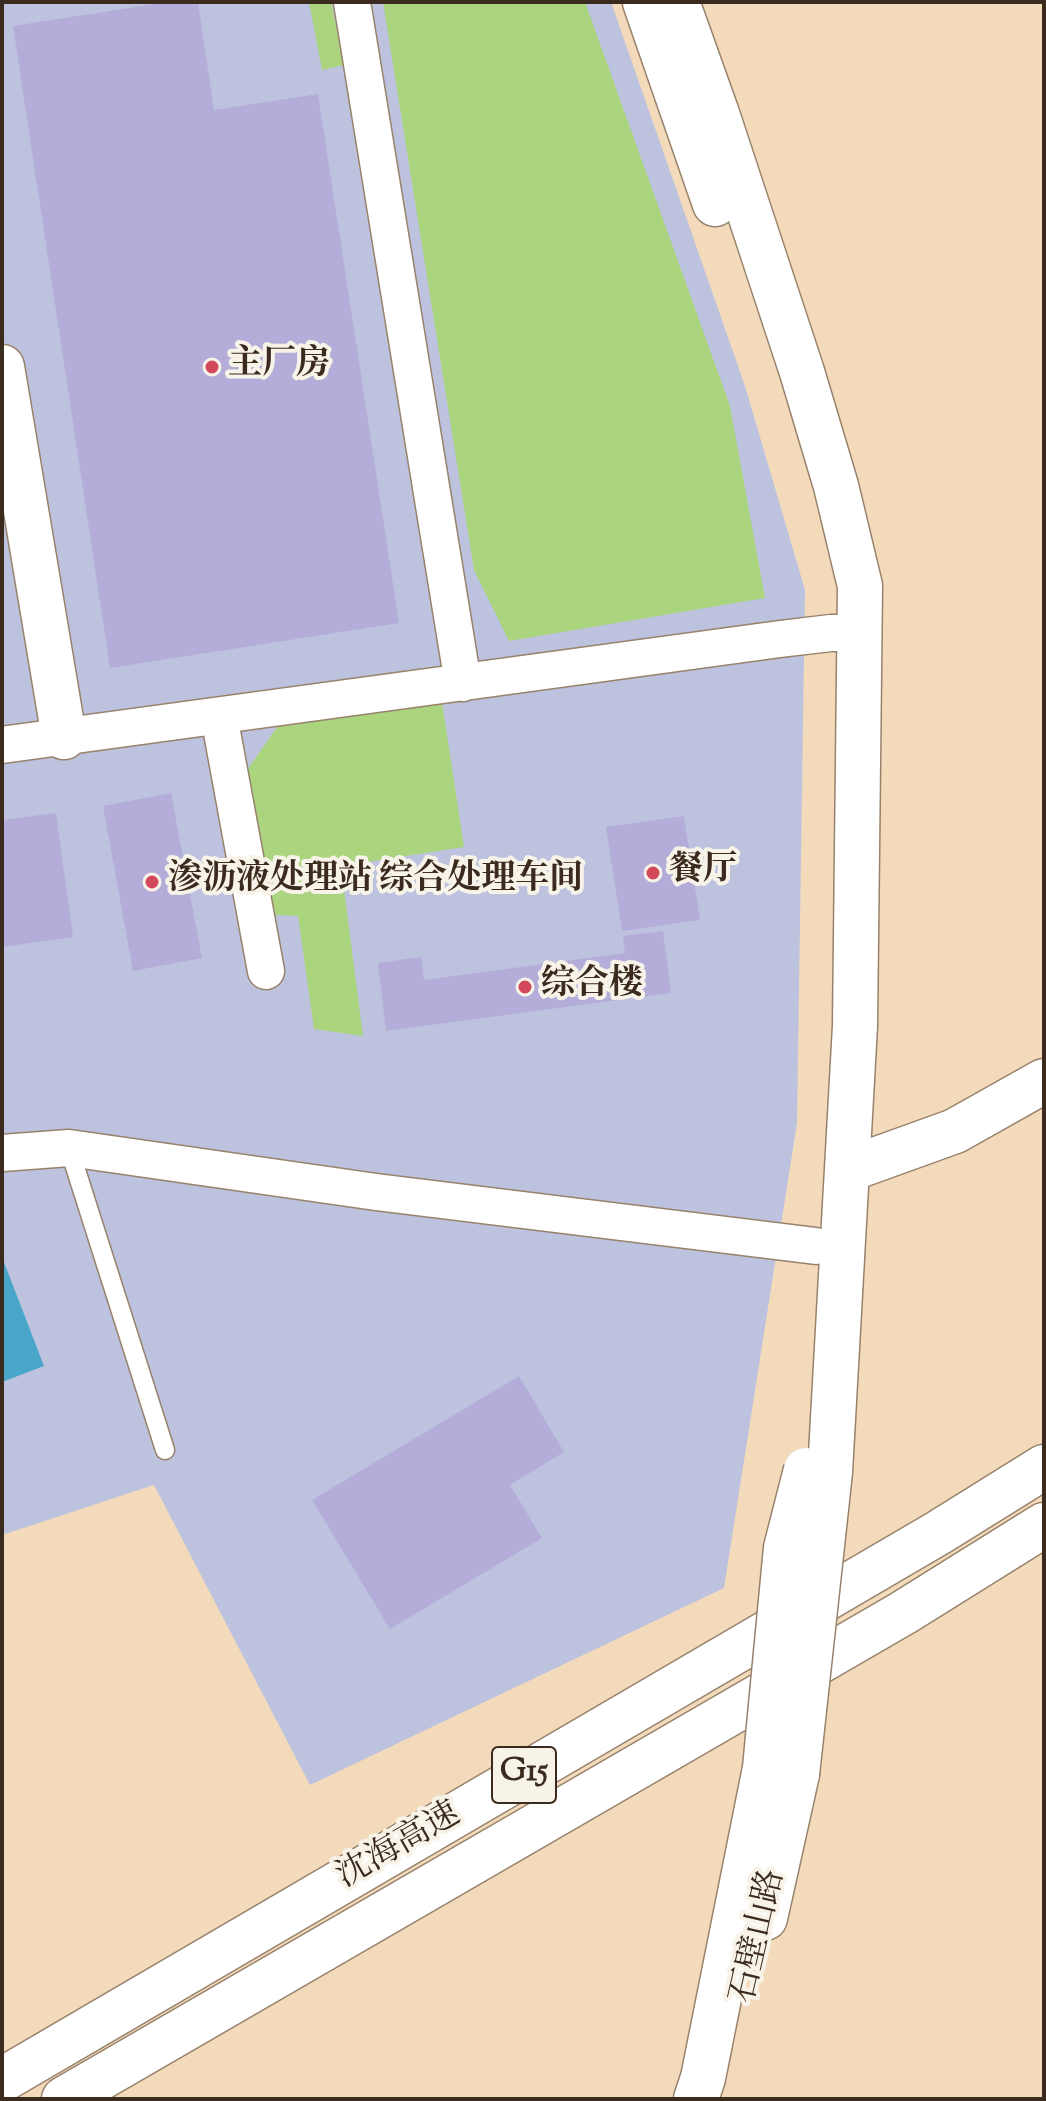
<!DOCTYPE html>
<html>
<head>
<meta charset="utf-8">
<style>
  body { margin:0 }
  #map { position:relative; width:1046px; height:2101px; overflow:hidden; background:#f3dabb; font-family:"Sorts Mill Goudy",serif }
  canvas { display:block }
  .frame { position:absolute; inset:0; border:4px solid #3b2a1e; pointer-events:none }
</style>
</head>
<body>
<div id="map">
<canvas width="1046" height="2101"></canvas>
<div class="frame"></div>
</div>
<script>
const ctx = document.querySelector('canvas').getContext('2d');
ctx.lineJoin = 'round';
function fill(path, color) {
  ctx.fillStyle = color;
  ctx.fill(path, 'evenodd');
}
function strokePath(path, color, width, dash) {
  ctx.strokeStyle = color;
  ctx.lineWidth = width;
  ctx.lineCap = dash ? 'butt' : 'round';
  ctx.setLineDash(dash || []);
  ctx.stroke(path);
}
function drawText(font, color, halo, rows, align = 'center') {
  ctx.font = font + ' "Sorts Mill Goudy","Noto Serif SC",serif';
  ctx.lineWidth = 8;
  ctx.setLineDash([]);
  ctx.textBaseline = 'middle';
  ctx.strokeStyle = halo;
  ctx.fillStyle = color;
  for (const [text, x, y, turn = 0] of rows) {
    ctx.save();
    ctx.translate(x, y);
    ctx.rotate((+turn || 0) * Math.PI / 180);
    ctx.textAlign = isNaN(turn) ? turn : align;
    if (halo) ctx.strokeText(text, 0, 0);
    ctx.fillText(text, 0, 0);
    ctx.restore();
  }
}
fill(new Path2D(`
  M2,2H611L745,386L805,590L797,1123L724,1588L310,1785L154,1485L2,1535Z`), '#bdc3de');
fill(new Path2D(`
  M309,2H331L344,65L322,70Z
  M383,2H585L730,406L765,598L509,641L474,570Z
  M442,702L464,847L341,866L363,1036L314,1029L298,916L274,915L242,777L278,726Z`), '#abd47f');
fill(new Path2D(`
  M2,1257L44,1366L2,1382Z`), '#4aa6c8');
fill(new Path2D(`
  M168,2H198L214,110L318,94L399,623L110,668L13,26Z
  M171,793L202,958L133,971L103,806Z
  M56,813L73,937L2,947V820Z
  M684,816L700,920L622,931L606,827Z
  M663,931L671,993L386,1031L378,963L421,957L424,980L625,953L623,936Z
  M519,1376L564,1452L510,1485L542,1538L390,1629L312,1500Z`), '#b4add9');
const lane = new Path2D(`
  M69,1148L165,1450`);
const street = new Path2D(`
  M352,2L463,683
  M219,716L266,971
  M2,745L780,639L831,633H859
  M2,1153L69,1148L376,1192L816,1246`);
const secondary = new Path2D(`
  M645,2L715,204
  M677,2L717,114L802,372L836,486L860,586L855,1026L830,1472
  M2,367L64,737
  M847,1170L955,1131L1044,1081
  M765,1918L797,1774
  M696,2099L703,2078L765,1768`);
const highway = new Path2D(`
  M2,2080L938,1533L1044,1467
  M64,2099L903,1613L1044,1525`);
strokePath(lane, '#97826c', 21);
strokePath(street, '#97826c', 39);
strokePath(secondary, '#97826c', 47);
strokePath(highway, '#97826c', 47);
strokePath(lane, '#fff', 18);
strokePath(street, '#fff', 36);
strokePath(secondary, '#fff', 44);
strokePath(highway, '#fff', 44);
const secondaryBridge = new Path2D(`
  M765,1768L786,1548L806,1470
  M797,1774L830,1472`);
strokePath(secondaryBridge, '#97826c', 47, []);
strokePath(secondaryBridge, '#fff', 44);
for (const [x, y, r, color] of [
  [212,367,8,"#d1495b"],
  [653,873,8,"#d1495b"],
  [152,882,8,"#d1495b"],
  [525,987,8,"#d1495b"]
]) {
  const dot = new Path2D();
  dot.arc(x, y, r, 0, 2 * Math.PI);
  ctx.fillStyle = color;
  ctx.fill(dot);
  strokePath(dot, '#f7f3e8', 3);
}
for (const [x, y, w] of [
  [524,1775,64]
]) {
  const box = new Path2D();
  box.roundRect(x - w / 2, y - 28, w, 56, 6);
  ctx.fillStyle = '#f7f3e8';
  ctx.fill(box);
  strokePath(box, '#3b2a1e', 2);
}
drawText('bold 32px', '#3b2a1e', null, [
  ["G15",524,1775]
]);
drawText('bold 34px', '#3b2a1e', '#f7f3e8', [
  ["主厂房",228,367],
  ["餐厅",669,873],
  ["渗沥液处理站 综合处理车间",168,882],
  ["综合楼",541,987]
], 'left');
drawText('34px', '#3b2a1e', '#f7f3e8', [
  ["沈海高速",400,1848,-30],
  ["石壁山路",761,1937,-77]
]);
</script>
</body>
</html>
